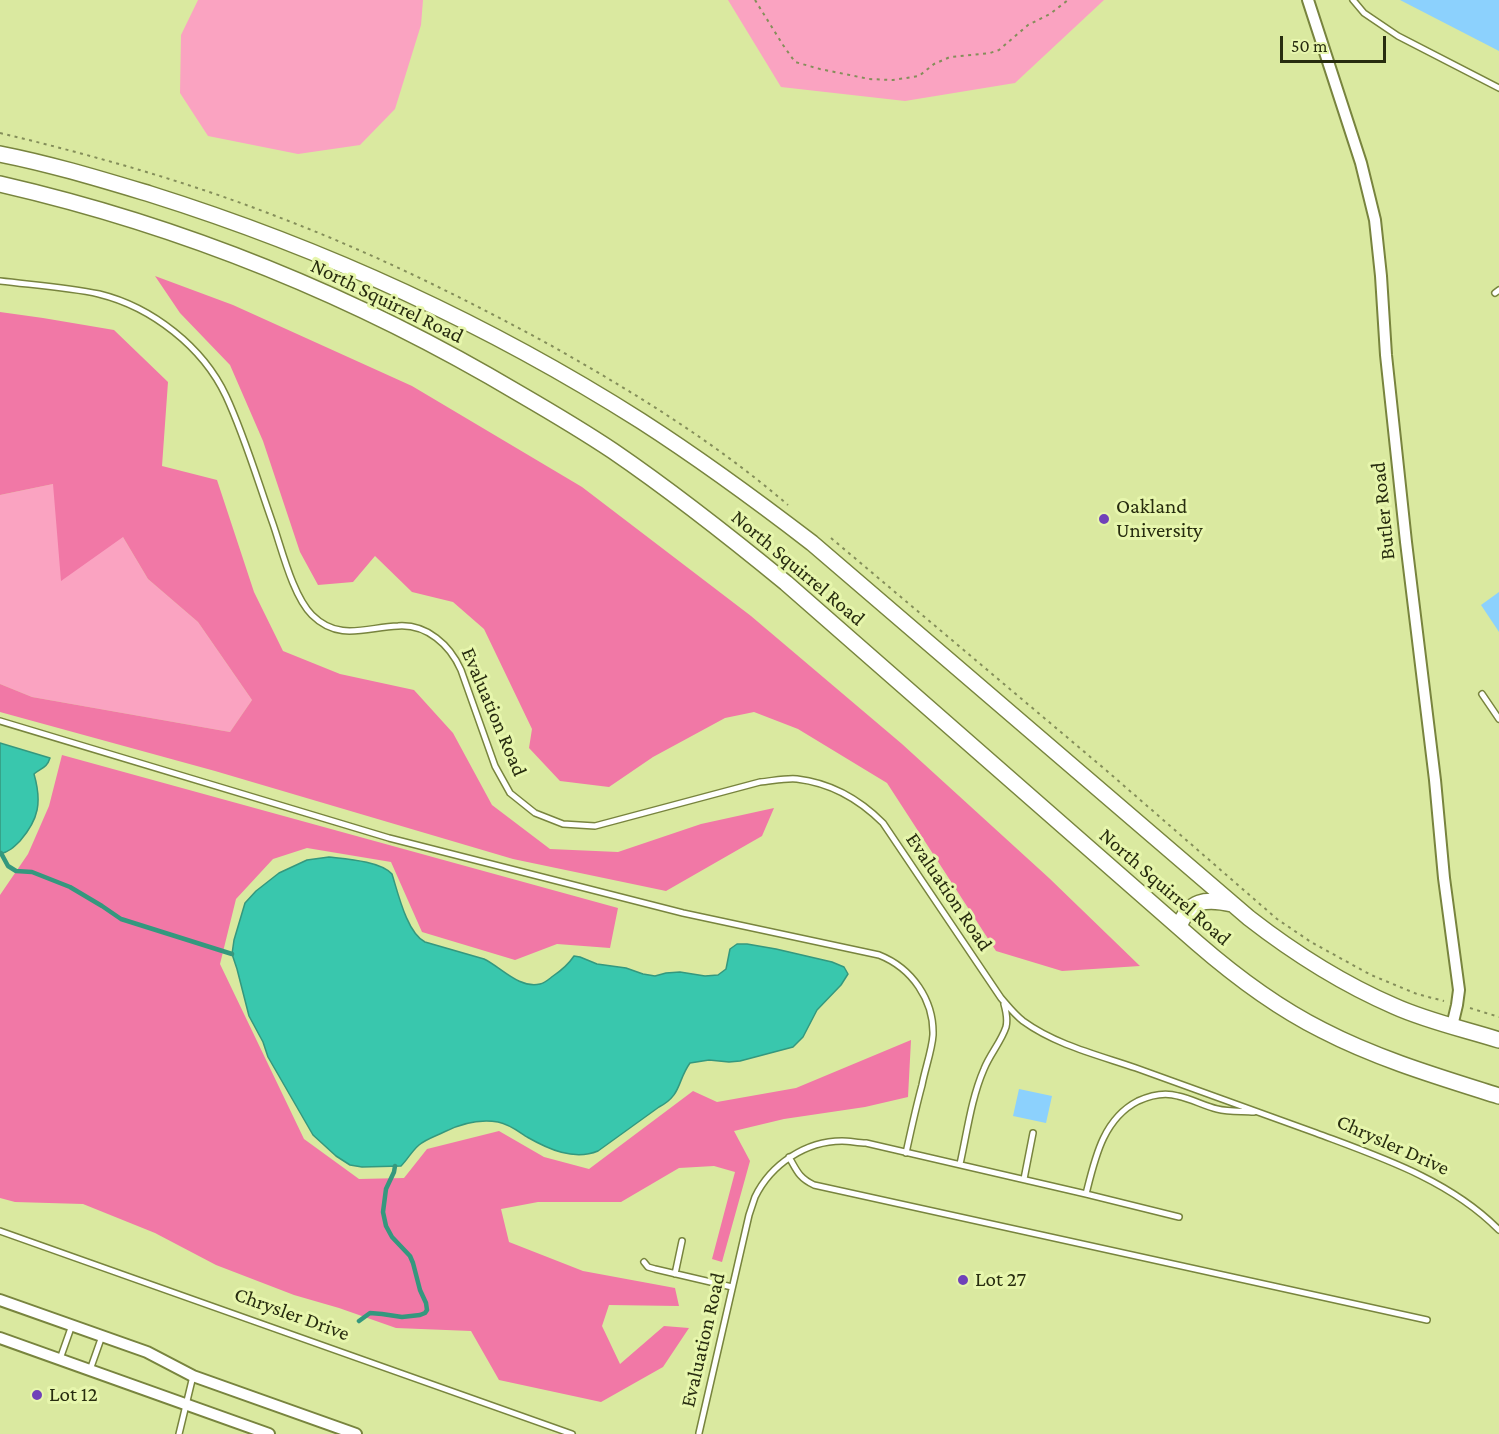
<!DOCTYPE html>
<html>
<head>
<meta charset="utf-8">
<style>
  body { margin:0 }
  #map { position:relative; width:1499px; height:1434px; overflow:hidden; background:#dae9a0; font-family:"Crimson Pro",serif }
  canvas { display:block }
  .scale { position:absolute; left:1280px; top:36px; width:106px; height:27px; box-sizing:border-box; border:3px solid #272c0f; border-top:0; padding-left:8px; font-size:18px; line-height:21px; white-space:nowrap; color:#272c0f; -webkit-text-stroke:4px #e7f6ad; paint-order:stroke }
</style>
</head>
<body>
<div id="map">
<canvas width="1499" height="1434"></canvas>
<div class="scale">50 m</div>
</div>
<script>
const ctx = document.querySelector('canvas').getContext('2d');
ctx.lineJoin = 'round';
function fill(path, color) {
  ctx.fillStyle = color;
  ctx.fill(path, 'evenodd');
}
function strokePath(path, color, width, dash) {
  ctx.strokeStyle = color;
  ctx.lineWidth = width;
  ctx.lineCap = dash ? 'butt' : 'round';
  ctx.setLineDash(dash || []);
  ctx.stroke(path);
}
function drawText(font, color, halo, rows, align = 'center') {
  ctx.font = font + ' "Crimson Pro",serif';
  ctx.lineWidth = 6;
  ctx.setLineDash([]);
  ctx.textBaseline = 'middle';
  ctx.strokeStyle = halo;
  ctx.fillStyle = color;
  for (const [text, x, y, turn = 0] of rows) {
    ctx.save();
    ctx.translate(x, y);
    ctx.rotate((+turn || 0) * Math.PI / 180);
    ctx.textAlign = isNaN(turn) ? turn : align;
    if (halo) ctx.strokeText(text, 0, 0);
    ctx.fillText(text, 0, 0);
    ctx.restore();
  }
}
fill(new Path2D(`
  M198,0H423L421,25L395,109L360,145L298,154L208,136L180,93L181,35Z
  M728,0H1104L1015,83L905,101L781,87Z
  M53,484L123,537L148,579L198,622L252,700L230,732L32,697L0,684V495Z`), '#faa3c1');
fill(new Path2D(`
  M155,276L233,305L412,386L582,487L751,616L902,744L1049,878L1140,966L1062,971L996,951L887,783L798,729L754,712L725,718L653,757L609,787L560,781L529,748L532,729L484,629L453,602L412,592L375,556L353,582L318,585L300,552L263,441L230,365L180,313Z
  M0,312L43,318L114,330L168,382L162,466L217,480L254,592L283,651L340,674L414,690L453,733L492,805L550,849L618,852L701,824L774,808L762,836L666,891L513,859L215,771L0,712V684L32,697L230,732L252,700L198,622L148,579L123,537L61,581L53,484L0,495Z
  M62,755L618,908L610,948L557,944L515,960L422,932L391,862L307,848L273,859L236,899L220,964L304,1139L359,1179L404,1178L427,1149L499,1131L544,1157L589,1169L693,1091L717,1102L796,1088L911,1040L908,1097L865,1107L784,1119L734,1131L750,1161L722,1262L712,1259L735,1172L714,1166L679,1168L621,1202H538L501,1209L509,1242L583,1271L675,1288L679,1306L609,1305L602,1326L620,1364L664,1326L689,1328L663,1367L601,1402L499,1380L471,1331L396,1328L339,1308L294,1295L216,1265L155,1233L83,1204L15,1202L0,1198V895L28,854L49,806Z`), '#f178a6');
const water = new Path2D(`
  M0,743L50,758C47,768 41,768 34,774C42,802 39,819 20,841C14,847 9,852 0,854Z
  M329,857C346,859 380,861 392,874C398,893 407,933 425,942L484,959C501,967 519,989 540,984C545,983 549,979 553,976C562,970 568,965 574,956L580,957L597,964L626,968L643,974L655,976L666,973L680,972L705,976L718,975L726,969L730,949L737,944H747L776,949L832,962L844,967L848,974L841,985L817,1010L803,1037L793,1047L740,1061L729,1062L709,1060L690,1063C677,1081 682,1095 659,1107L598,1151C574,1161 548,1149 527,1137C518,1131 509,1124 498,1122C480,1119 460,1124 444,1132C436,1136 426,1139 419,1145C411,1152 408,1159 401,1166L362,1167L350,1165L336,1156L313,1135L268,1057L263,1042L249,1016L237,969L232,954L234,940L245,903L256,891L279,873L307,860Z`);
fill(water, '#39c7ad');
strokePath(water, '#34987e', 1.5);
strokePath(new Path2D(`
  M1,853L8,866L16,871L32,872L70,887L102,906L121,919L232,954
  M359,1321L370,1313L382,1314L402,1317L420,1315L425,1313L427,1310L426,1303L420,1290L413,1263L410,1256L392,1237L386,1226L383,1212L386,1189L394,1172L395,1166`), '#34987e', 4.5);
fill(new Path2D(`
  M1400,0H1499V51Z
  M1499,592V632L1481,605Z
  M1019,1089L1052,1096L1046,1123L1013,1116Z`), '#8cd1fd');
const service = new Path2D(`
  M1353,0L1364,13L1398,36L1499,88
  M0,281C33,285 67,287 99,294C152,307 203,347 226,396C245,437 258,482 273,524C282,550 293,596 312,615C339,642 367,627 398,626C427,624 450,645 461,670L495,766L510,793L535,813L563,824L595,826L760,782C772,781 785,778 797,779C831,783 860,800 883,823L1001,998C1008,1006 1014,1014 1023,1021C1056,1045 1098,1055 1136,1068C1196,1090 1256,1111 1316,1133C1380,1157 1450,1180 1499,1230
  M1495,293L1499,290
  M1482,694L1499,719
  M0,721L389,838L683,913L879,955C912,968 934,1000 933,1035C932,1050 925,1069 922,1085C916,1107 911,1130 906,1153
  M789,1157C797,1171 799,1178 814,1185L1427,1320
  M960,1164C967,1133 971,1099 984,1069C990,1054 1001,1042 1006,1027C1008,1019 1006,1011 1004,1004
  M1024,1179L1033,1133
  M1086,1194C1095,1158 1103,1119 1138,1101C1151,1095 1165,1092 1178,1096C1192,1099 1204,1106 1217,1109C1229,1112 1242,1111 1254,1112
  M0,1231L572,1434
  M644,1262L648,1267L655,1269L732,1287
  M675,1274L682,1241
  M60,1359L72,1325
  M90,1370L102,1336
  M699,1433L749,1215C751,1209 753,1203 755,1197C771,1164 806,1141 842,1141C850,1141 858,1143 866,1143L1086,1194L1179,1217
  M179,1434L193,1376`);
const minor = new Path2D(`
  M1308,0L1361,163L1375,220L1381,276L1386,355L1406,542L1435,780L1444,878L1459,990L1457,1005L1452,1026
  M0,1300L147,1352L193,1376L356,1434
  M0,1338L269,1434`);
const secondary = new Path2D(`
  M0,154C51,164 100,179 150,194C322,248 488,324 641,421C700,459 756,500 812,543L1249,918C1294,953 1341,983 1394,1006C1427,1021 1464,1029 1499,1040
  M0,184C183,226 359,298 520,394C551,412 583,431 613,451C673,492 730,537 786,583L1197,943C1235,976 1276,1007 1322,1030C1378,1059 1439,1077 1499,1096
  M1179,927C1189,900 1205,898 1232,904`);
strokePath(service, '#78843e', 8);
strokePath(minor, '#78843e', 14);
strokePath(secondary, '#78843e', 18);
strokePath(new Path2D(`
  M755,0L783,45L795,62L820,69L869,79L893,80L919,76L934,64L950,57L990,53L999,50L1028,25L1050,14L1068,0
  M0,133C92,155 185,181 273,215C369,251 462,297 552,346C635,393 716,443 788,505
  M831,538L1107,771L1277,919L1311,942L1371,975L1417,994L1444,1001
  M1470,1008L1499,1017`), '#848e5a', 2, [3, 4.5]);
strokePath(service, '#fff', 5);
strokePath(minor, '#fff', 10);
strokePath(secondary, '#fff', 15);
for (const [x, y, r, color] of [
  [1104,519,6,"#7041b9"],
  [963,1280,6,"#7041b9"],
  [37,1395,6,"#7041b9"]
]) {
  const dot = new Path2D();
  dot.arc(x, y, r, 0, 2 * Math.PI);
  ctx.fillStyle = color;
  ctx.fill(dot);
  strokePath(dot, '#e7f6ad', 2);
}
drawText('21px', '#272c0f', '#e7f6ad', [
  ["North Squirrel Road",387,301,26],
  ["Butler Road",1383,511,-96],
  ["North Squirrel Road",798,568,40],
  ["Evaluation Road",494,712,67],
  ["North Squirrel Road",1165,887,41],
  ["Evaluation Road",949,892,56],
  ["Chrysler Drive",1393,1145,24],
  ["Chrysler Drive",292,1314,20],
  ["Evaluation Road",703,1340,-77]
]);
drawText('21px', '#272c0f', '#e7f6ad', [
  ["Oakland",1116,507],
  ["University",1116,531],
  ["Lot 27",975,1280],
  ["Lot 12",49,1395]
], 'left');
</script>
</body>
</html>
